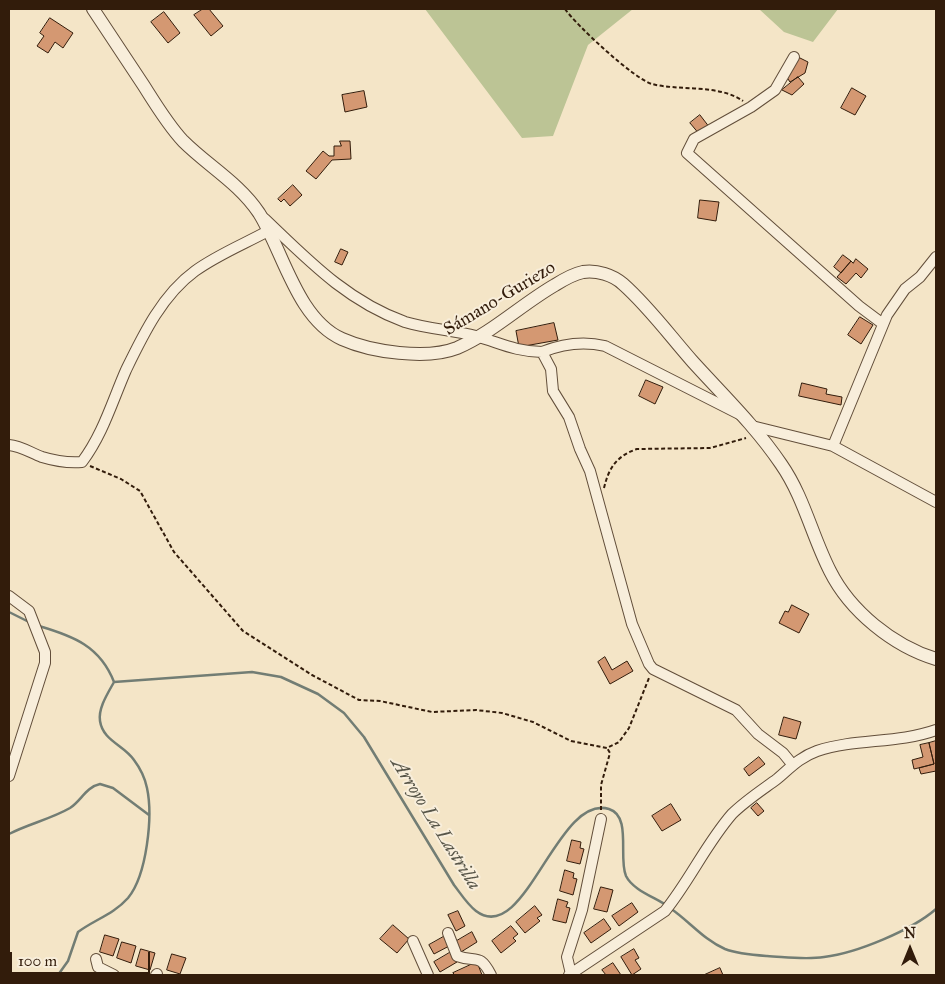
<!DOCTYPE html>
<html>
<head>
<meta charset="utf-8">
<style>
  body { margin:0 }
  #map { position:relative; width:945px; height:984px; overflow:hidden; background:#f4e5c7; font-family:"IM FELL Great Primer",serif }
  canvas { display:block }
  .frame { position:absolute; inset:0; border:10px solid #321c0b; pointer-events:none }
  .north { position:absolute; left:885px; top:924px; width:50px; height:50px; -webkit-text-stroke:4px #f8eedb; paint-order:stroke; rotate:0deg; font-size:14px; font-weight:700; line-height:20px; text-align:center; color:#321c0b }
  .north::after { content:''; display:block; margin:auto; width:18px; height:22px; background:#321c0b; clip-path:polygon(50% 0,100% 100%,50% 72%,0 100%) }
  .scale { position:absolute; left:10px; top:952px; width:140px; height:22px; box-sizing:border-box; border:2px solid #321c0b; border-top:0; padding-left:6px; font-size:15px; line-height:18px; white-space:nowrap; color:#321c0b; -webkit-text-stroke:4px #f8eedb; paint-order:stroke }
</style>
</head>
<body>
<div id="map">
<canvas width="945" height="984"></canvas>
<div class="frame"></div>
<div class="north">N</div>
<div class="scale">100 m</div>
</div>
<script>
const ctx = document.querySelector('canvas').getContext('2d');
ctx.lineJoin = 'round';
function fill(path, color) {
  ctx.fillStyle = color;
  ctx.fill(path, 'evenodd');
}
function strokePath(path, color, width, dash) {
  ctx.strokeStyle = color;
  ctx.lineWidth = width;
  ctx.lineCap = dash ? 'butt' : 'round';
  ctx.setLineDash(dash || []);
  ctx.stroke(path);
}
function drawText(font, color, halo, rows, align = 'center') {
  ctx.font = font + ' "IM FELL Great Primer",serif';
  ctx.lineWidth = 4;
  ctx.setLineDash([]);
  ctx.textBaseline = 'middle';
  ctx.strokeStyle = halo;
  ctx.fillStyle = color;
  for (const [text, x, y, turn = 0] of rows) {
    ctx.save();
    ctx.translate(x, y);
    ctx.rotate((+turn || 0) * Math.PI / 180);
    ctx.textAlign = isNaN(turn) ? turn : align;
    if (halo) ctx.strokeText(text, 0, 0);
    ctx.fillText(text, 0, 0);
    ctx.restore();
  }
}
fill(new Path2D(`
  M425,9H633L588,45L553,136L522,138Z
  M759,9H838L813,42L784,32Z`), '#bcc495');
strokePath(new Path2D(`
  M9,612L29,622
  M39,626C73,636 100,646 114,682
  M114,682L252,672L281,677L318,694L344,713L364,737L454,885C461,894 467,904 476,911C525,948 557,793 609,809C632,816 618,858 626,876C633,890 654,897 666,905
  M9,834C28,824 51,819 70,808C81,801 86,787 100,784L113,788L149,815
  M670,908C689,921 704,940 725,949C738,954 753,955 767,956C786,957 805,960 824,957C857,953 912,930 936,909
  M58,975L68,961L78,932C94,920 114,914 128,898C147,875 153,816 147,788C145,778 140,768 134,760C124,745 103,741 100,721C98,708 108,693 114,682`), '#727d74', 2.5);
const building = new Path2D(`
  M203,9H209L223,26L211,36L194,15Z
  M164,12L180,33L168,43L151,22Z
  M50,18L73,33L63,48L55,42L48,53L37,46L44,36L40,33Z
  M798,57L808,62L805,73L790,82L786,76Z
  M798,77L804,84L792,95L782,90Z
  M852,88L866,96L855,115L841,108Z
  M364,91L367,107L345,112L342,95Z
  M700,115L710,128L700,135L690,123Z
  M340,141H350L351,159L332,160L316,179L306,171L323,151L329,156H334V146H341Z
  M293,185L302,195L290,206L284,199L281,202L278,199Z
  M700,200L719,202L716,221L698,218Z
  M341,249L348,252L342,265L335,262Z
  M843,255L851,261L841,273L834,267Z
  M856,259L868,269L861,278L856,273L846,284L837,277L851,261L853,263Z
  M860,317L873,325L861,344L848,335Z
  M554,323L558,340L519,347L516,331Z
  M646,380L663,387L655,404L639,396Z
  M802,383L827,389L826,394L842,397L841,405L799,396Z
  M792,605L809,614L799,633L779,623L785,611L788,612Z
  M605,657L612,670L627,661L633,671L610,684L598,662Z
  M784,717L801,722L796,739L779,735Z
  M936,741V771L921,774L919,768L934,764L929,743Z
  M929,743L934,764L914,769L912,760L923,757L920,745Z
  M759,757L765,764L749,776L744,769Z
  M757,803L764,811L758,816L751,808Z
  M671,804L681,820L662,831L652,816Z
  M572,840L581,842L580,848L584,849L580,864L567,861Z
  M565,870L574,873L573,878L577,879L573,895L560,891Z
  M601,887L613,890L607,912L594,909Z
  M558,899L568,902L566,907L570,908L566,923L553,920Z
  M632,903L638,912L619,926L612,916Z
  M535,906L542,915L537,918L540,921L525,933L516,922Z
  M458,911L465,926L456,931L448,915Z
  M604,919L611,929L591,943L584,933Z
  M393,925L409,939L397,953L380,939Z
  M511,926L518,934L513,938L516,941L501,953L492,941Z
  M472,932L477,942L461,952L455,942Z
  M105,935L119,939L113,956L100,952Z
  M445,936L451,945L434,954L429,945Z
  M122,942L136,946L131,963L117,958Z
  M141,949L155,953L150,970L136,966Z
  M634,949L639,958L635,960L641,969L632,975L621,957Z
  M451,952L457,962L440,972L434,962Z
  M172,954L186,958L180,974L167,970Z
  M477,962L482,975H455L453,973Z
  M613,963L621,975H606L602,970Z
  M720,968L723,975H704Z`);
fill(building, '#d49872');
strokePath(building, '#321c0b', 1);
const minor = new Path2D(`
  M794,57L775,90L751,107L694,139L687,153L859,306L883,324
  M265,219C309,261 347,301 405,322C428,329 453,330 476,336C503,344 514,351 542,352L551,369L553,391L569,417L580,449L590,471L632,624L649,664L653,669L736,710L758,734L783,753L792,764
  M542,352C562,344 584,341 605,346L743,416
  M752,426L833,446L936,502
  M9,445C21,446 31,453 42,457C55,461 69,463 82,462C103,434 112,402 126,370C143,335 162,295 195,271C217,255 244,244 268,231
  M833,446L887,315L905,289L920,277L936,257
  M9,596L29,611L45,652V663L9,776
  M448,933L457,956C476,963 479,952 491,975
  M413,941L428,975
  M96,959L98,967L114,975
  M571,974L567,957L582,910L601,819
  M156,975L157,974
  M569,975L665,911C690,880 706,844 732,814C745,801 762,790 777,779C790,768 800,757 817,751C856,738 897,744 936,730`);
const tertiary = new Path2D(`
  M93,9C110,35 127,60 144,86C156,105 168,125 183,141C208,166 239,183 259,213C283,251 297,319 342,339C371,352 427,360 457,348C492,333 522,304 555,285C563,280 573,274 583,272C597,270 613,275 623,284C649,307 670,336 693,362C723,395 756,427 781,464C804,497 812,536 830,571C850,611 893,646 936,659`);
strokePath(minor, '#624e3a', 12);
strokePath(tertiary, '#624e3a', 14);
strokePath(new Path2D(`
  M565,9C576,25 634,79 652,84C679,91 719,84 743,101
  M90,466L121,479L140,491L174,552L243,631L312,675L359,700L380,701L432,712L476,710L502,713L533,722L571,741L607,748L619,742L629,728L649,678
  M604,488C609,467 617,456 637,449L710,448L746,438
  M601,810V785L610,753L607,748`), '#321c0b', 2, [4, 2.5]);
strokePath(minor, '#f8eedb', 10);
strokePath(tertiary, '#f8eedb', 12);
drawText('18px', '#321c0b', '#f8eedb', [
  ["Sámano-Guriezo",500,299,-31]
]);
drawText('italic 19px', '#575548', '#f8eedb', [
  ["Arroyo La Lastrilla",435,824,58]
]);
</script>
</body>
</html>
